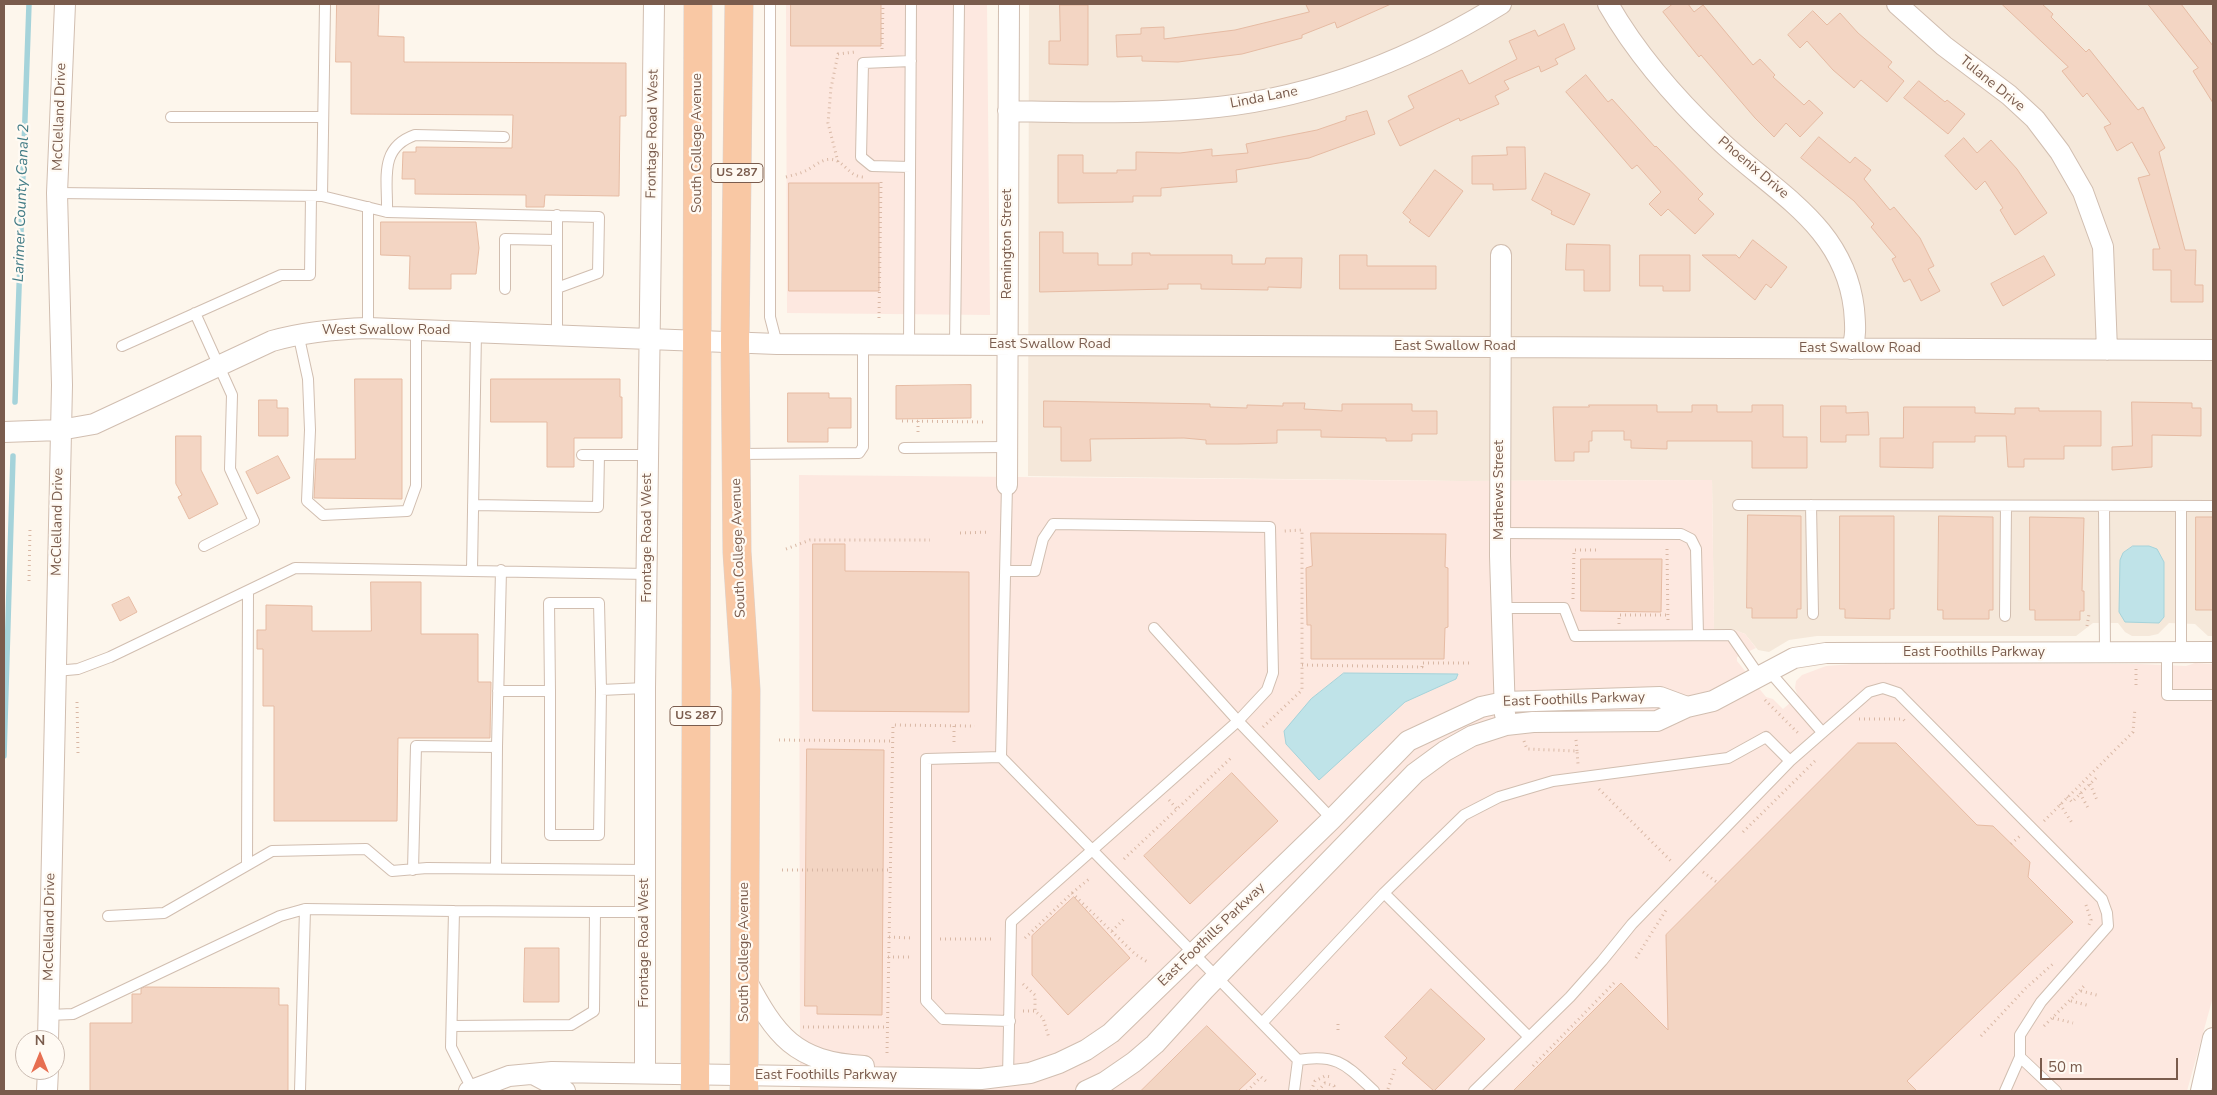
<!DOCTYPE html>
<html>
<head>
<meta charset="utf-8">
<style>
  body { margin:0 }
  #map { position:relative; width:2217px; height:1095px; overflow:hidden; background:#fdf6ec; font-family:"Nunito Sans",sans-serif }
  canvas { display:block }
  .frame { position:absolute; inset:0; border:5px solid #7a5c4d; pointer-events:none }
  .north { position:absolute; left:15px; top:1030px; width:50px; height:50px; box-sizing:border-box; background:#fffaf3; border:1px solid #cabbb1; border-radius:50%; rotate:0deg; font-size:14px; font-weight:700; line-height:20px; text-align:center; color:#7a5c4d }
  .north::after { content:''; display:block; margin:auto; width:18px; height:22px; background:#e76f51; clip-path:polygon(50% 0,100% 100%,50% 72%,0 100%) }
  .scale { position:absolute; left:2040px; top:1058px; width:138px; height:22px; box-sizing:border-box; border:2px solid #7a5c4d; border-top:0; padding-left:6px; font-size:15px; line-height:18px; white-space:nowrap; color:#7a5c4d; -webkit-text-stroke:4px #fffaf3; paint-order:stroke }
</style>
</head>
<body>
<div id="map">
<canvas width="2217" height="1095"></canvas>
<div class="frame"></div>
<div class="north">N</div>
<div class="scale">50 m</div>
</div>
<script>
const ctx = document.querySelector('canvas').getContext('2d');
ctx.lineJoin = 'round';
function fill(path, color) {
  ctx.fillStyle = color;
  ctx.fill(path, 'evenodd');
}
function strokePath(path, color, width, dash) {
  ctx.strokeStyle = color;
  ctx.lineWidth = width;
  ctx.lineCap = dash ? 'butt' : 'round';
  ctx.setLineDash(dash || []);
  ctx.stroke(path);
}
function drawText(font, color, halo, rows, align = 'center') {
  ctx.font = font + ' "Nunito Sans",sans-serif';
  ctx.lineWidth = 4.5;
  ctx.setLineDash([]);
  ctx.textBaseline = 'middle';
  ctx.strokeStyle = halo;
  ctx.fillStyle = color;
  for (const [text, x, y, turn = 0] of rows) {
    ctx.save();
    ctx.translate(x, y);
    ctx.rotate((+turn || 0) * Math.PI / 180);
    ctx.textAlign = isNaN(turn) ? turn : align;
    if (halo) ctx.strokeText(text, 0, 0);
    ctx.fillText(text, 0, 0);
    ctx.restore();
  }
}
fill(new Path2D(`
  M1029,4H2213V636H2208L2195,624L2169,623L2158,634L2149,636H2132L2125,632L2118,623H2093L2076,636H1817L1789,640L1769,652L1758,650L1745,634L1732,629H1714L1712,480L1461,481L1028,476Z`), '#f5e8da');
fill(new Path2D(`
  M786,4H987L990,315L787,313Z
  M799,475L1461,481L1712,480L1714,629H1732L1745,634L1756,648L1737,657V661L1766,697L1773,699L1783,709L1798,696L1795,688L1796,681L1802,675L1826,666L1866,663L2140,664L2186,666L2195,663L2213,664V997L2187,1091H800Z`), '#fde8e0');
const water = new Path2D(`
  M2133,546H2149L2157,549L2164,562V617L2159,623L2125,622L2119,612L2120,560L2123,553Z
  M1344,673L1458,674L1456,679L1405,702L1319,780L1286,744L1284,731L1311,699Z`);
fill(water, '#bfe3e8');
strokePath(water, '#a5d3da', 1);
strokePath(new Path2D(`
  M15,402L29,4
  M4,756L13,456`), '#a5d3da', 5.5);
const building = new Path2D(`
  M337,4H379L378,36L404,37V62L626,63V116H620L619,196L545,195L544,207H526V195L415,194V179H402L403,152H416V147L512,148L513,115L351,114V62H336Z
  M791,4H881V46H791Z
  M1306,4H1391L1337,28L1335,22L1302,35V38L1242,54L1178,62L1142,61V56L1117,57L1116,35L1141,34V28L1164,27V39L1235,30L1309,12Z
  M1673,4H1688L1694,12L1703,5L1753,65L1760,59L1775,75L1773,77L1804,105L1809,100L1823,113L1800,137L1786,123L1774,137L1755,118L1701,55L1699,57L1663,12Z
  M2002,4H2042L2053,14L2051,17L2086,52L2089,49L2138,110L2143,107L2165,148L2159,152L2185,250H2196L2195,285H2203V302H2171V270H2153V249H2160L2138,178L2150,175L2132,142L2117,151L2104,127L2111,124L2087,93L2083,97L2062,71L2068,67Z
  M2148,4H2181L2213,46V103L2193,71L2198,68Z
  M1060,5H1088V65L1049,64V41H1060Z
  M1813,11L1827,25L1840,13L1858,33L1892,62L1888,67L1904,81L1887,102L1861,80L1854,88L1833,70L1807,41L1800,48L1788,35Z
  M1564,24L1575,49L1555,59L1558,64L1541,72L1539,66L1504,81L1509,89L1495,96L1499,104L1460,121L1459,118L1400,146L1388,121L1414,108L1408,96L1462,70L1469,84L1517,59L1509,41L1535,30L1538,36Z
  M1586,75L1608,102L1612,99L1655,147L1656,146L1703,194L1698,199L1714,214L1695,234L1668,209L1661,216L1649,204L1661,192L1637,165L1632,169L1566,92Z
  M1919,81L1945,102L1947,100L1965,114L1948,134L1904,98Z
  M1367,111L1375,134L1309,158L1236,170L1237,182L1161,188V196H1133V202L1058,203V155H1083V173H1117V170H1136V152L1180,153L1212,149V156L1248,153L1246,144L1317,130L1346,120V117Z
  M1819,137L1850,163L1855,157L1871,170L1864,179L1890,210L1894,207L1920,238L1934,266L1928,269L1940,291L1921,301L1910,279L1904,282L1892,259L1896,257L1871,227L1874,224L1854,201L1801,158Z
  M1964,138L1977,153L1991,140L2017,169L2047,213L2015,235L2000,210L2003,208L1985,181L1976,190L1945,156Z
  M1507,147H1525L1526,189L1493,190V184H1472V156L1507,155Z
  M1435,170L1463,191L1429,237L1409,222L1411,220L1403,213Z
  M1545,173L1590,194L1574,225L1551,214L1552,211L1532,200Z
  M789,183H879V291H789Z
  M381,222H476L479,248L476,274H451V289H409L410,256L381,255Z
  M1040,232H1063V253H1098V265H1132V253H1150V255H1232V264H1265L1266,258H1302L1301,288L1268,287V290L1201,289V284H1168V289L1040,292Z
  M1753,240L1787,267L1771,288L1766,284L1755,300L1702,255H1736L1739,258Z
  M1567,244L1610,245V291H1584V270H1566Z
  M1340,255H1367V266H1436V289H1340Z
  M1640,255H1690V291H1663V286H1640Z
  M2044,256L2055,275L2003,306L1991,284Z
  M355,379H402V499L314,498L316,459H355Z
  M491,379H620V397H622V438H574V467H547V422H491Z
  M971,385V418L896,419V386Z
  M788,393H829V398H851V428H828V442H788Z
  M259,400H277V408H288V436H259Z
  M1044,401L1210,404V407L1247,408V405L1283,406V403H1305L1304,409L1342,411V404H1412V411H1437V434H1412V441H1386V438L1321,437V430H1277V443L1238,444H1206V440L1184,438L1090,439L1091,461H1061V427H1044Z
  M2132,402L2192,403V408H2201V436L2152,435V467L2112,470V447L2132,446Z
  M1589,405H1657V412H1692V405H1717V412H1752V405H1783V437H1807V468H1752V441H1667V449L1631,448V440H1624V431H1592V441H1589V452H1574V461H1555L1553,407H1589Z
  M1821,406H1846V413L1868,412L1869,435H1846V442H1821Z
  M1904,407H1975V413L2015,414V408H2039V411H2101V446H2064V459H2024V467H2008L2006,436H1975V442H1933V468L1880,467V438H1903Z
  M176,436H201V470L218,504L189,519L178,497L182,495L176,484Z
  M278,456L290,478L257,494L246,472Z
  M1748,515L1801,516V609H1797V618H1752V608H1747Z
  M1840,516H1894V609H1890V619L1845,618V609H1840Z
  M1939,516L1993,517V610H1989V619H1943V610H1938Z
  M2030,517L2084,518L2082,591H2084V611H2080V620H2035V610H2030Z
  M2196,517H2213V610H2196Z
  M1311,533L1446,534L1445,567L1448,568V627L1445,628L1444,659H1311V625H1307L1306,568L1312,566Z
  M813,544H845V571L969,572V712L813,711Z
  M1581,559H1662L1661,612L1581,611Z
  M371,582H421V634H478V682H491L490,738H398L397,821H274V706H263V649H257V630H266V605L312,606V631H371Z
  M129,597L137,612L120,621L112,605Z
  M1858,743H1896L1977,825L1993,826L2030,862L2028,877L2073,922L1907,1081L1917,1091H1513L1621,983L1668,1030L1666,935Z
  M807,749L884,750L882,1015L817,1014V1006H805Z
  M1232,773L1278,821L1190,904L1144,856Z
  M1074,897L1130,958L1068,1015L1032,975V936Z
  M525,948H559V1002H524Z
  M145,987L279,988V1005H288V1091H90V1023H132V994H141V989Z
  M1431,989L1485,1039L1434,1091L1402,1063L1407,1058L1385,1037Z
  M1207,1026L1256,1074L1238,1091H1141Z`);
fill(building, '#f3d5c3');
strokePath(building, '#e6bba3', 1);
const service = new Path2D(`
  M770,4V317L777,344
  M171,117H323
  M910,167L872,166L861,157L863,63L911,61
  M57,193L322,196L387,212L599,217L598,273L557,288V215
  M322,196L325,4
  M387,212C388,180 378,148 415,135L504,137
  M505,289V239L557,240
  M195,313L232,395L230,469L254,521L204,546
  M368,328V207
  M298,333L308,379L310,430L307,501L323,515L407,511L416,486V330
  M557,336V288
  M909,344L911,4
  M955,344L959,4
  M122,346L281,275H310L311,196
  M904,448L1007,447
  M737,454L859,453L863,447V345
  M582,455H648
  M1007,485L1001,757L1298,1060
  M473,505L598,507L599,455
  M1738,505L2213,506
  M1811,505L1813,614
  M2104,506L2105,653
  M2181,506V652
  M1500,533L1681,534L1691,539L1696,549L1698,635
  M472,570L476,332
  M1005,571H1035L1043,539L1053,524L1270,527L1273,673L1267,690L1238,721L1011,922L1008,1077
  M1501,608H1564L1575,636L1731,635L1760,677
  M2005,616L2006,506
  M1154,628L1238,721L1332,819
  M2167,653V695H2213
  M56,671L78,669L110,657L295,568L648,574
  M1769,671L1822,732
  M498,691H550L549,603H599L601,690L645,688
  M550,691V835H599L601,690
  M1001,757L926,759V1001L943,1019L1010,1021
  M247,865L248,591
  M496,868L497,747
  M413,870L416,746L497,747L501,570
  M1384,893L1529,1037
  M595,912H644
  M108,916L164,913L272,851L366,849L392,871L427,868L645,870
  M49,1015L73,1014L280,916L305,909
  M1263,1022L1384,893L1464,815L1499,797L1553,781L1728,758L1766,737L1790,761
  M452,1026L571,1025L594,1011L595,912L454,911
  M1298,1060C1338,1053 1347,1066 1374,1091
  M300,1091L305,909L454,911L451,1047L472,1089
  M1294,1091L1298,1060
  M1474,1091L1570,997L1602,961L1632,924L1790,761L1869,692L1883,688L1898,693L2102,899L2107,913L2108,926L2041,1002L2020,1035V1057L2056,1091
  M2005,1091L2020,1057`);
const minor = new Path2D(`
  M1608,4C1636,53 1677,100 1718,139C1773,192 1844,224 1854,309C1855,322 1857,337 1851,349
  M1897,4L1944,46L2009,95L2035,119L2060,152L2083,192L2103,247L2107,350
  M1008,111C1071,112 1134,114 1197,109C1306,101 1409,61 1501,4
  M1501,255L1500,556L1505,715
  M4,432L60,430L94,424L272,341C304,332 334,329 368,328L777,344L2213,350
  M1007,485L1009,4
  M745,978C776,1036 794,1062 864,1066
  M48,1040L62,385L57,193L65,4
  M645,1073V688L654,4
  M533,1074L565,1091
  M47,1091L48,1070
  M469,1091L509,1076L552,1072L981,1079L1030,1073L1059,1063L1086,1050L1111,1033L1332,819L1408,741L1481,707L1504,702L1660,697L1687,707
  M1086,1091L1105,1082L1134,1062L1155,1044L1204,990L1415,773L1445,751L1472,736L1506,725L1533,722L1657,721L1687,707L1713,701L1794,658L1826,653L2213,652
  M2201,1091L2213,1038`);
const trunk = new Path2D(`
  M739,4L735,342L737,552L746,690L744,1091
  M695,1091L698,4`);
strokePath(service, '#d1beb0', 12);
strokePath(minor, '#d1beb0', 22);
strokePath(trunk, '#dad1cd', 29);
strokePath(new Path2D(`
  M882,49L883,4
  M838,162L828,123L831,88L838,54L855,52
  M786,177C793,175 799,174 805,171C815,167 824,155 837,161C848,167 850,176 863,177
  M879,318L881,180
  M902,421L987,422
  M918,421V435
  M960,533L990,532
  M786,549L810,540H930
  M1667,549L1668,623
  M29,581L30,528
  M1573,599L1574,550H1598
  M1619,624V615H1668
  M2087,626L2089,614
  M1302,665L1422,667V663H1472
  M2136,685V669
  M1765,700L1798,733
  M77,702L78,754
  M1859,719H1903L1905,721
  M954,726V745
  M1263,727L1302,690V530L1284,531
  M779,740L892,741
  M1576,740L1577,751
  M1524,741L1527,749L1577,751L1578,764
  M2090,784L2097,800
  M1599,789L1672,862
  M2080,793L2088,808
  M2067,797L2072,802L2096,778
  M1169,800L1177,809
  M2060,804L2072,823
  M2044,821L2133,732L2135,708
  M1743,832L1817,759
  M2011,844L2020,836
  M1124,859L1231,758
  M782,870H890
  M1703,872L1718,883
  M1072,893L1089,879
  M2086,905L2091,920L2089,925
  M1112,931L1126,917
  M889,937L912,938
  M1025,938L1072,893L1135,954L1149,963
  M940,939H995
  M888,957H913
  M1636,958L1666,910
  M1023,984L1035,995V1011L1043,1018L1049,1038
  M2081,991L2100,996
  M2071,1001L2090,1006
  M1023,1011H1035
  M2053,1018L2073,1023
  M1338,1024V1030
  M2044,1026L2086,984
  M803,1027H887
  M1981,1036L2026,988L2055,962
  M887,1053L893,725L975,726
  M1533,1066L1614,983
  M1388,1089L1396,1066
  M1247,1091L1261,1077L1267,1082
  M1311,1091L1315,1081L1325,1076L1332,1077
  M1318,1091L1325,1083L1334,1086L1336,1091`), '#d9b8a5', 3, [1, 4]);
strokePath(service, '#fff', 10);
strokePath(minor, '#fff', 20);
strokePath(trunk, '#f9c8a4', 28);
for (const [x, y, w] of [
  [737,173,52],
  [696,716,52]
]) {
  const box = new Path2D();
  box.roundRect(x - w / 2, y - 9.5, w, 19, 4);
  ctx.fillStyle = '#fffaf3';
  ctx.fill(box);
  strokePath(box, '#7a5c4d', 1);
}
drawText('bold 12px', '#7a5c4d', null, [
  ["US 287",737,173],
  ["US 287",696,716]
]);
drawText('14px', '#7a5c4d', '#fffaf3', [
  ["Tulane Drive",1992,84,39],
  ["Linda Lane",1264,98,-11],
  ["McClelland Drive",60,117,-88],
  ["Frontage Road West",653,134,-89],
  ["South College Avenue",698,143,-90],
  ["Phoenix Drive",1753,168,40],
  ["Remington Street",1008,244,-90],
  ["West Swallow Road",386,331],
  ["East Swallow Road",1050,345],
  ["East Swallow Road",1455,347],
  ["East Swallow Road",1860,349],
  ["Mathews Street",1500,490,-90],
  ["McClelland Drive",58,522,-89],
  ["Frontage Road West",648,538,-90],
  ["South College Avenue",739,548,-92],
  ["East Foothills Parkway",1974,653],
  ["East Foothills Parkway",1574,700,-2],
  ["McClelland Drive",50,927,-89],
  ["East Foothills Parkway",1212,935,-44],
  ["Frontage Road West",645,943,-90],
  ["South College Avenue",745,952,-90],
  ["East Foothills Parkway",826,1076]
]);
drawText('italic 15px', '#437c86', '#fffaf3', [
  ["Larimer County Canal 2",22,203,-88]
]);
</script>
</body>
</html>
